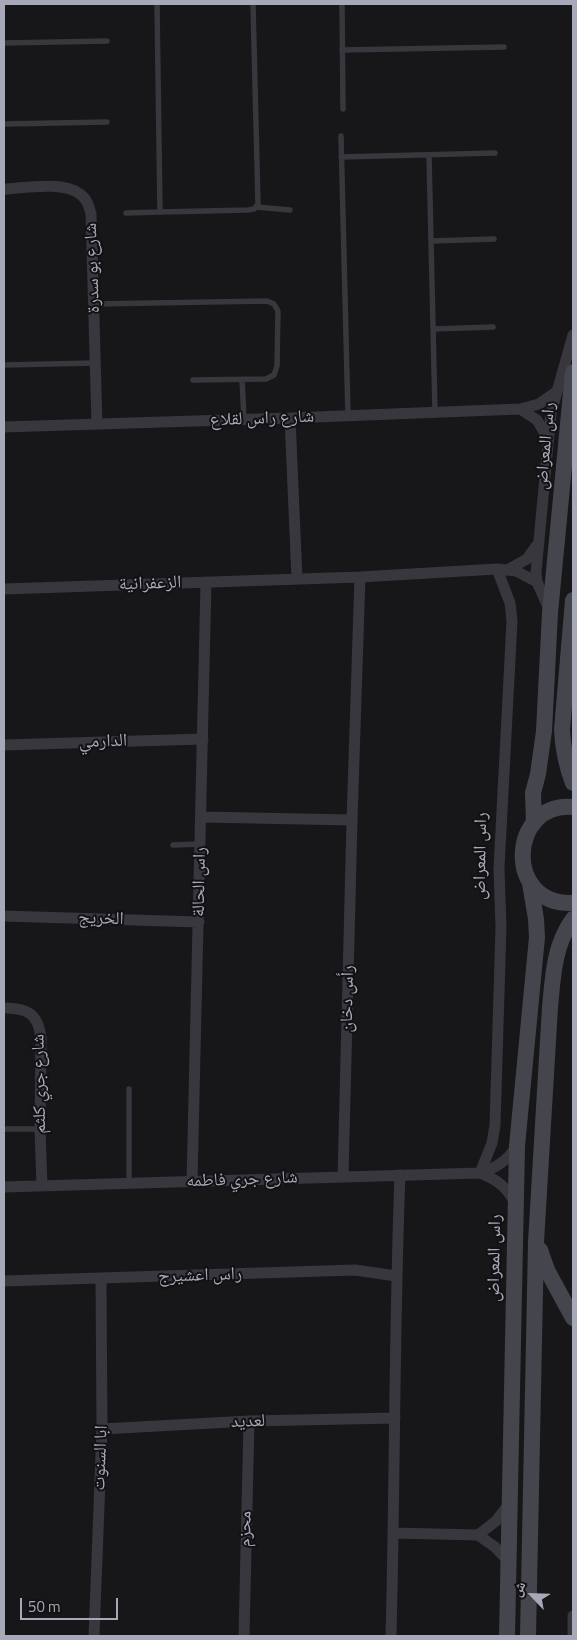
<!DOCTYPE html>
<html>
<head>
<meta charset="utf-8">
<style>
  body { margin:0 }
  #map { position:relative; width:577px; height:1640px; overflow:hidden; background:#171618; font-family:"Titillium Web","Noto Naskh Arabic",sans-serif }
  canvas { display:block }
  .frame { position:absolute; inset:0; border:5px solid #a8a9b8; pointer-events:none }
  .north { position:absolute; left:507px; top:1570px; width:50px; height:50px; -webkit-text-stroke:4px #121113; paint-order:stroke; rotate:294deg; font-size:14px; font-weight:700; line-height:20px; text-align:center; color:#a8a9b8 }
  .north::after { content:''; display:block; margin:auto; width:18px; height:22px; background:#a8a9b8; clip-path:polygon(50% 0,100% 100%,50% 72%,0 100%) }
  .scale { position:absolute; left:20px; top:1598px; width:98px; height:22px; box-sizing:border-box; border:2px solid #a8a9b8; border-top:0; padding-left:6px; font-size:15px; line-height:18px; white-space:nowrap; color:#a8a9b8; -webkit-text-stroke:4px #121113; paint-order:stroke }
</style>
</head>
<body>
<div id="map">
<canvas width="577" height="1640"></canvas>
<div class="frame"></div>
<div class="north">ش</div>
<div class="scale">50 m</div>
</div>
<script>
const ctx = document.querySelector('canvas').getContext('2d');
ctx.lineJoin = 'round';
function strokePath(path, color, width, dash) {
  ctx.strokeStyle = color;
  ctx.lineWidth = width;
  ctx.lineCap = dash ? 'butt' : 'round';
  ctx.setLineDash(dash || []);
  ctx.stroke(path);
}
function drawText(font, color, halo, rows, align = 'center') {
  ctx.font = font + ' "Titillium Web","Noto Naskh Arabic",sans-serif';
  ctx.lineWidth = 4;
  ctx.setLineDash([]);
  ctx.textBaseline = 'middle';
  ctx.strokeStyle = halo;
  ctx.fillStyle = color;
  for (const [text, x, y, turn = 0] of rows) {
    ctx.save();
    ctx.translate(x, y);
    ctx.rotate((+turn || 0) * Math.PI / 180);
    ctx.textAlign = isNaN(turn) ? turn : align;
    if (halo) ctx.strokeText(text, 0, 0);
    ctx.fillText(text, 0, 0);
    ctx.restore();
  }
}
strokePath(new Path2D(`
  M157,4L160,212L248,210L254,209L258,204L253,4
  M342,4L343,109
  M4,43L107,41
  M342,50L504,47
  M4,124L107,122
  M341,136L348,416
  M429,155L435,412
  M341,157L495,153
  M256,207L290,210
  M126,213L160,212
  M431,241L494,239
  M94,304L267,301L274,304L278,311L277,366L274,375L266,379L193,380
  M433,329L493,327
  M4,365L95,363
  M242,380L244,419
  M173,845L200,844
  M4,1129H40
  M129,1184V1089`), '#37373d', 5.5);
strokePath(new Path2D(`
  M4,189C24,188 64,181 80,194C87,199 89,206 91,214L97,424
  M520,409L537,420L547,437
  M290,418L297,579
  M4,427L290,418L520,409L539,404L556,392
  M509,569L527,559L537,545
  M4,589L360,577L497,569L516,571L537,582
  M549,609L537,582L536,572L551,413L573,335
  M4,745L203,739
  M202,817L352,820
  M4,916L199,922
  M4,1008C27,1008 38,1013 41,1038L40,1129L42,1186
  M480,1173L492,1143L495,1125L501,927L499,868L512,621L510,603L497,569
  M480,1173C496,1179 507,1187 515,1203
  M343,1177L352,820L360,577
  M192,1182L206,582
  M4,1187L480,1173C496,1168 507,1161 517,1146
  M4,1281L355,1270L396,1276
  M102,1429L249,1421L395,1418
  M394,1533L478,1535L495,1547L509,1562
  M478,1535L496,1521L510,1503
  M94,1636L102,1429L101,1279
  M244,1636L249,1421
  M391,1636C395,1483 394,1329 400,1175
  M573,1636V1616`), '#37373d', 11);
strokePath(new Path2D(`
  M573,600L562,730C563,750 566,765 573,783
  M573,807C509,801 503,906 573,903
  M534,823L533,793L538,774L544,731L550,613L573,372
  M540,1250L547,1270L573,1318
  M507,1636L517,1146L537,937L536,919L530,883
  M528,1636L536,1242L550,1007C553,976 554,945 573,919`), '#45454d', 16);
drawText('18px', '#a8a9b8', '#121113', [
  ["شارع بو سدرة",93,268,-92],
  ["شارع راس لقلاع",262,419,-2],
  ["راس المعراض",546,446,-85],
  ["الزعفرانية",150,584,-2],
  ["الدارمي",103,742,-2],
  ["راس المعراض",481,856,-89],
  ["راس الحالة",200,882,-89],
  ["الخريج",101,919,2],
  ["رأس دخان",348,999,-89],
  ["شارع جري كلثم",40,1084,-91],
  ["شارع جري فاطمه",242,1180,-2],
  ["راس المعراض",495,1258,-89],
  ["راس اعشيرج",200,1276,-2],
  ["لعديد",248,1422,-2],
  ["ابا السنوت",101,1458,-88],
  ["محزم",246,1529,-89]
]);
</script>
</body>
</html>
